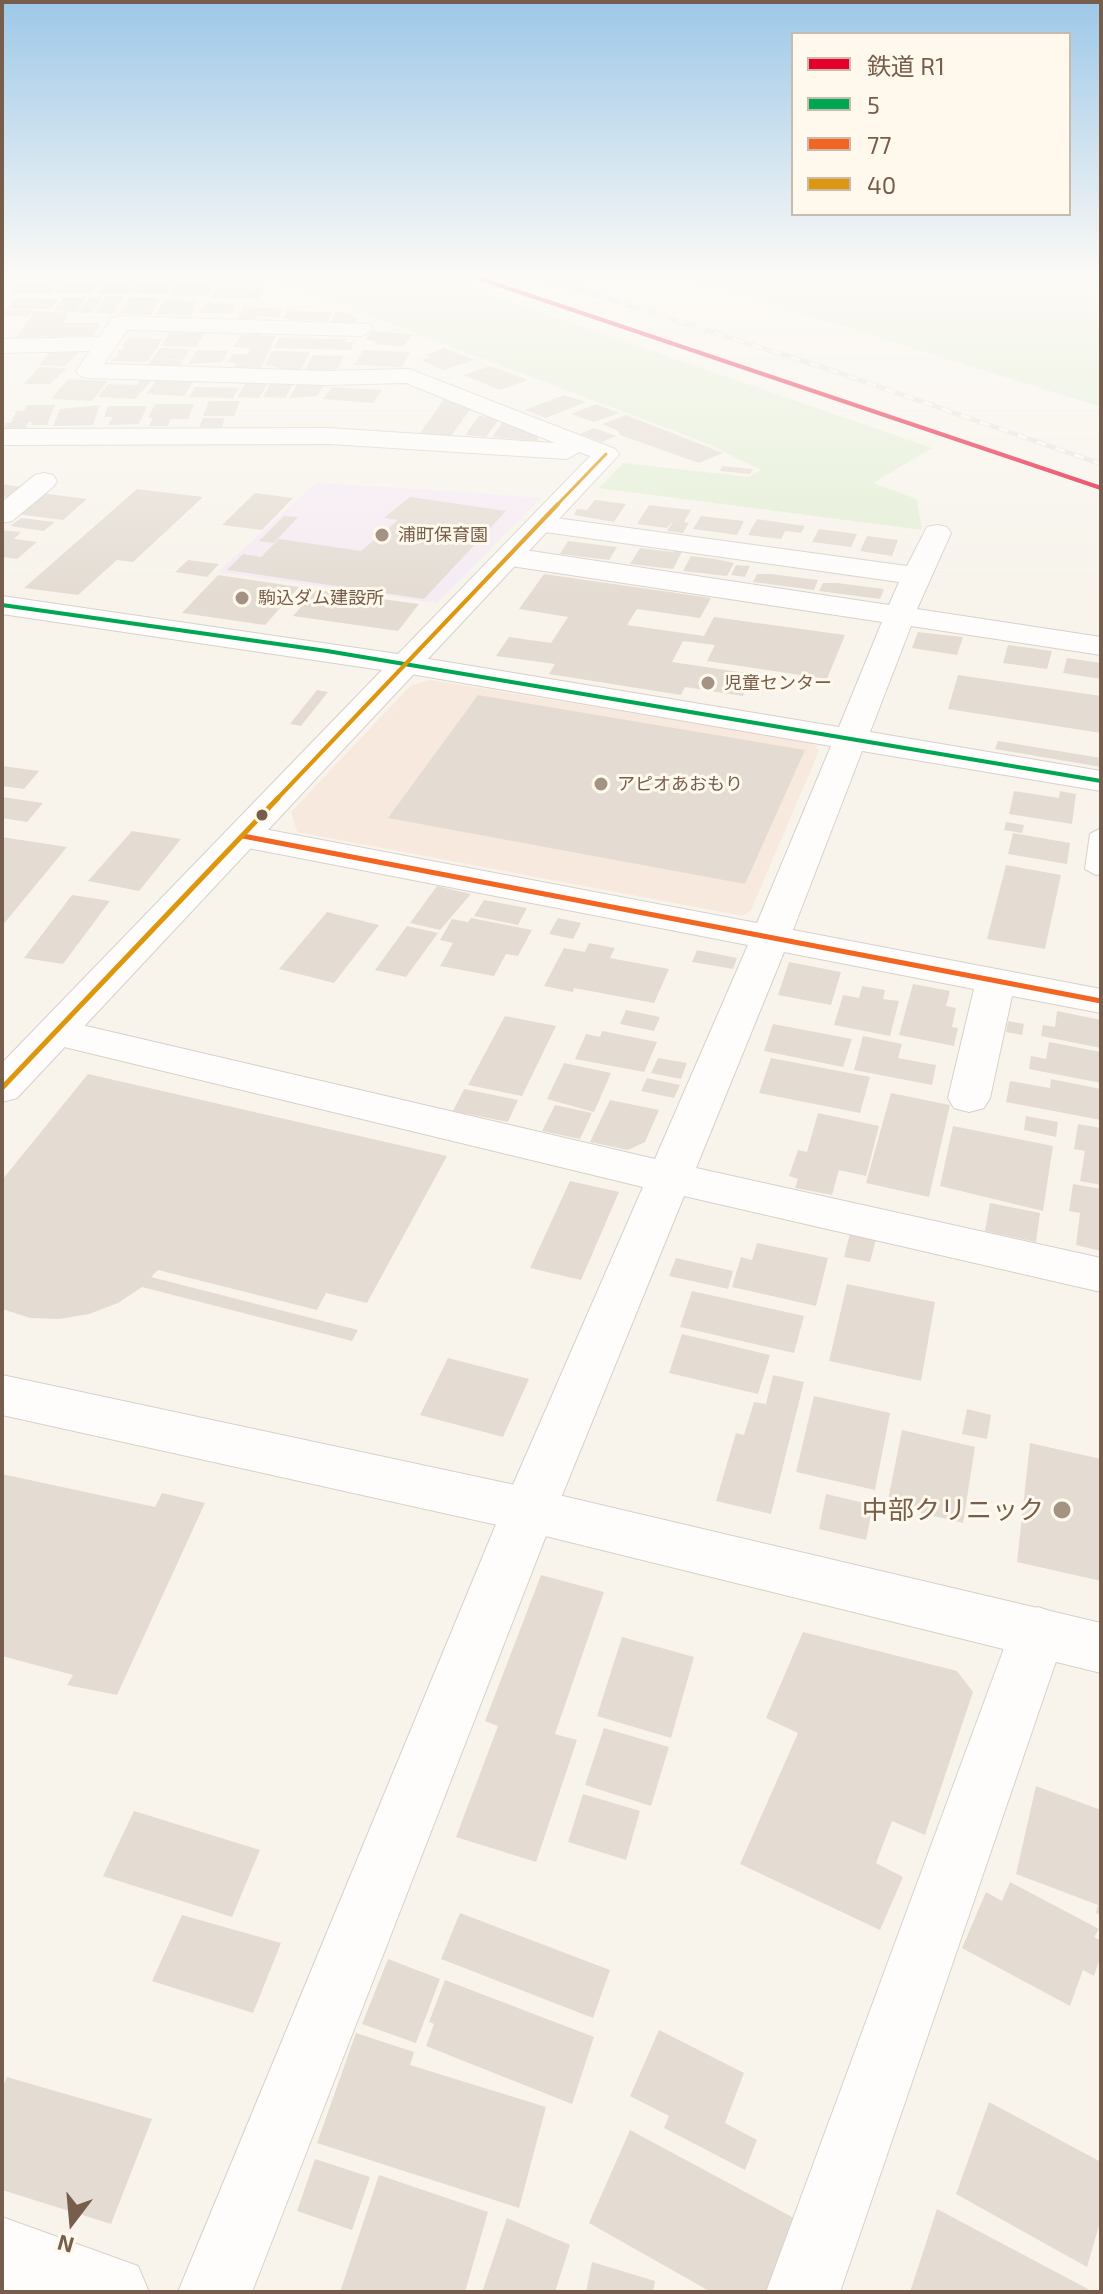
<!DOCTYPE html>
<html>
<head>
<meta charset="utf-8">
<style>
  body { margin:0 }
  #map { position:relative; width:1103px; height:2294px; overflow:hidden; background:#f8f4ec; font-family:"Exo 2","Noto Sans JP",sans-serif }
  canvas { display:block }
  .frame { position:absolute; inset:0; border:4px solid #775d4b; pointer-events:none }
  .legend { position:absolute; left:791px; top:32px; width:280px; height:184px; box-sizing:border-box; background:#fff9ed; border:2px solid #c9bbac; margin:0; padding:10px 14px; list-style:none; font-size:24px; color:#775d4b }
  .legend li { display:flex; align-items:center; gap:16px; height:40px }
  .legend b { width:40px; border:2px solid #c9bbac }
  .north { position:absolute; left:32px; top:2182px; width:80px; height:80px; -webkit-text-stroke:6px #fff9ed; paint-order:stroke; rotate:196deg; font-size:22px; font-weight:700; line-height:32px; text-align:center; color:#775d4b }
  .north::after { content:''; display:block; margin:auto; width:28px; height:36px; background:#775d4b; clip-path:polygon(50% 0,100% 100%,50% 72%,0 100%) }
</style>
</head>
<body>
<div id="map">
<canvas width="1103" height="2294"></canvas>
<div class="frame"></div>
<ul class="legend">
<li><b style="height:10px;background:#e4002b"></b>鉄道 R1</li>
<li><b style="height:10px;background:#00a651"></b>5</li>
<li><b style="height:10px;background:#f26522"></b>77</li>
<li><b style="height:10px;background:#dd970f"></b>40</li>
</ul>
<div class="north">N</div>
</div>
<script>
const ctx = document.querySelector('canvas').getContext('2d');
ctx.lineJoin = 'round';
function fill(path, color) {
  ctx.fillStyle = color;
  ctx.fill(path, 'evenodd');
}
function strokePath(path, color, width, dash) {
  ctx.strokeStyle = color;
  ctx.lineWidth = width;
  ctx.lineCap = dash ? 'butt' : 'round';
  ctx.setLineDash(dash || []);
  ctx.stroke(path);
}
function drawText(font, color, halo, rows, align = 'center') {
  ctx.font = font + ' "Exo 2","Noto Sans JP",sans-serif';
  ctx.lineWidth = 6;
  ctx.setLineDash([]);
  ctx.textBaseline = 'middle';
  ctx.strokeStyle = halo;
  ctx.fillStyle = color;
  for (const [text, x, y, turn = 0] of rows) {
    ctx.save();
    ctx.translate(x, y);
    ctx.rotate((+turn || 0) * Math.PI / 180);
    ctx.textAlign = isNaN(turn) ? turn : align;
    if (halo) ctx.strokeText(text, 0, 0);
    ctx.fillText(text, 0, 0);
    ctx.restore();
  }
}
fill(new Path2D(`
  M431,680L813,743L819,751L751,910L743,916L297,832L291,812L411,685Z`), '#f8e9df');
fill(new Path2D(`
  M316,483L449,491L541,498L437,603L218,572Z`), '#f5ebf3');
fill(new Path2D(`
  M270,278H442L932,448L873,483L917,499L922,530L599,488L623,463L749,477L761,470L706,443Z
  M688,278H1101V407Z`), '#e3efd6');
fill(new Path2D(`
  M99,281L90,293H57L64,284Z
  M106,281H135L126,294L98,293Z
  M180,281L215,282L207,296L172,295Z
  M138,282L173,283L166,294L130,293Z
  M18,283H57L49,293H10Z
  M218,288L265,289L259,299L211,298Z
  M106,296H125L113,314L94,313Z
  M64,297H86L76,312L54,311Z
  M90,297H103L91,313H77Z
  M130,297L161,298L150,315L118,314Z
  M16,298L59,299L52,309H35L37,306L34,309H8Z
  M164,300L199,301L190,315L155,314Z
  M205,303L237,304L231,314L198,313Z
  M243,307L271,308L283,309L278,318L257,316L253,322L236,321Z
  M288,309L301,311L332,312L328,321L295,320L283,318Z
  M4,310H33L29,317L2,315Z
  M34,311L68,313L64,323H100L94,336L17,337Z
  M336,311L354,315L352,318H358L355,323L331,322Z
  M246,329L265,330L261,336H276L260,370L233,369L236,363L228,362L233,354H247L250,348L233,347L241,335H250L244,333Z
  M171,331L186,333H205L196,347L161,346Z
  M372,331L408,334L412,335L403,347L374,344L377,341L365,340Z
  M131,338L163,339L147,362L111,361L120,353H117L119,349L123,350L124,343Z
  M279,338L346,339L345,342H354L351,350L274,348Z
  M160,348L190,349L183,360L160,359L183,361L180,366L148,365Z
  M444,348L475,360L443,370L421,360L431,357L425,355Z
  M53,349L77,350L80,352L64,366L39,365Z
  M197,350L228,351L221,362L188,364Z
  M363,350L410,352L402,367L354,365Z
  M272,351L310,352L299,373L265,365Z
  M313,355L344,356L338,369L305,371Z
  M490,366L528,380L500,390L463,375Z
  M39,367L64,368L66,369L50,384H24Z
  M68,379L108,381L92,401L51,399Z
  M141,379L152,380L135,399L98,397L108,384L137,385Z
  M156,381L193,382L184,396L146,394Z
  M246,382L268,383L259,398L237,397Z
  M271,382L294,383L285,398L263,397Z
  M298,383L325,384L317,396L289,398Z
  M195,387L239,388L233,398L189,397Z
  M332,387L382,390L373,403L323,399Z
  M564,395L586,402L546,418L525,410Z
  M445,398L460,406L472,407L451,436L420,433Z
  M209,401H240L234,416H203Z
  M155,404H194L188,419H171L168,426H149L153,418H148Z
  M596,404L619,413L594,422L571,414Z
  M27,405H55L47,425H31L32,422H28L25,430H2L6,423H11L16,411H24Z
  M100,405L93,425L53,426L60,409Z
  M108,406H147L139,424L108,425L113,417H104Z
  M626,415L723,453L699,463L620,435L618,431L602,424Z
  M479,416L500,418L486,437L465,435Z
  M203,418H225L222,427H199Z
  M503,421L538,435V441L492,437Z
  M594,428L616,436L602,442L580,434Z
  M722,466L753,469L750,474L720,471Z
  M2,484L23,487L10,498L2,497Z
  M137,489L203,497L133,562L117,560L78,595L24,588Z
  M41,493L87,499L63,520L16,514Z
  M255,493L293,498L262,530L222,525Z
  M410,497L506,511L424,599L227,570L243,554L261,557L279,539L361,551L398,520L384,518Z
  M595,500L626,504L614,522L574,515L577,509L587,510Z
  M649,505L691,510L684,522L689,523L683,533L667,531L674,520L667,528L637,524Z
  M284,516L298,517L274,543L259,541Z
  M701,516L744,521L737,535L693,529Z
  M21,518L55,522L44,531L10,526Z
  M757,519L805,526L801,533L785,531L781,539L748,535Z
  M819,529L857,534L851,547L812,542Z
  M2,530L21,532L14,539L37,542L17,559L2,557Z
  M867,536L898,540L892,556L860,551Z
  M568,541L617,547L609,560L560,554Z
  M640,548L673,552L675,549L683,550L673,569L630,564Z
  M691,556L716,559L734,563L727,576L683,571Z
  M188,560L219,564L207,577L175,572Z
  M736,565L750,566L745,577L731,575Z
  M544,574L711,598L700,618L637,609L627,625L704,636L714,617L845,635L827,679L707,661L715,645L683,641L672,662L753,674L743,696L685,687L681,695L549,674L555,664L496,656L509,637L551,643L568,617L519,609Z
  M757,574H771L818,580L814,590L753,582Z
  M218,575L299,587L265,625L182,613Z
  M823,583H837L884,589L880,599L819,591Z
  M316,590L419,604L398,631L293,616Z
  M918,632L935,634L963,637L957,655L912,648Z
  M1008,645L1052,651L1047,669L1003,663Z
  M1067,658L1101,663V679L1063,673Z
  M958,675L1101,696V733L948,709Z
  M317,690L328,692L301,726L290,724Z
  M478,695L805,750L745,884L388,818Z
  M998,741L1101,758V767L995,749Z
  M2,766L39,771L24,789L2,786Z
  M1014,791L1059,798L1060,791L1076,794L1072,824L1009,814Z
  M2,797L43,803L27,822L2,818Z
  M1006,822L1024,825L1022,833L1004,830Z
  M132,831L181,839L139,891L88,881Z
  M1013,833L1070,843L1067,864L1008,854Z
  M2,837L67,847L2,926Z
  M1006,865L1061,875L1045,949L987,939Z
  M437,886L471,894L440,930L410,923Z
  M72,895L110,901L63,964L24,958Z
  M484,900L527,908L518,925L474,916Z
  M327,912L379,925L334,983L279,969Z
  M471,918L532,930L518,956L506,954L494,976L440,966L453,943L440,940L452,919L468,922Z
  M558,918L581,923L573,939L549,934Z
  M407,926L438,933L406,977L375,970Z
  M589,943L615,948L610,958L669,969L654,1003L574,988L573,992L544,986L564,948L585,952Z
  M697,950L737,958L733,969L692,962Z
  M789,962L841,972L831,1005L778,995Z
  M913,984L950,991L946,1006L956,1008L952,1027L958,1028L954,1046L899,1035Z
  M862,986L885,990L883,999L899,1001L890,1036L834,1025L843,995L859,998Z
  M626,1010L660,1017L654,1031L620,1024Z
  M1057,1011L1101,1020V1048L1041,1036L1043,1025L1055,1027Z
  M505,1016L556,1026L522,1096L468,1085Z
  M1008,1021L1024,1024L1022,1035L1006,1032Z
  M773,1024L852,1039L843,1067L764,1051Z
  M602,1031L657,1042L644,1072L575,1059L586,1034L600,1037Z
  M863,1036L902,1044L898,1058L936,1065L932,1085L854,1070Z
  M1049,1042L1101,1052V1083L1029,1069L1031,1056L1046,1059Z
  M658,1058L687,1063L681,1079L651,1073Z
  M771,1058L870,1077L860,1113L759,1093Z
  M564,1063L611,1073L594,1112L547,1099Z
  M88,1074L447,1156L367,1303L326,1293L317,1310L158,1270L151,1277L358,1330L352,1341L142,1287L118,1303L89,1314L59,1319L30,1318L2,1309V1180Z
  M647,1078L680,1085L674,1098L641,1091Z
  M1051,1079L1101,1089V1120L1006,1102L1010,1081L1050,1088Z
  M464,1089L518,1100L508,1122L453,1111Z
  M891,1093L950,1105L929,1197L866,1183Z
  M610,1100L659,1110L645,1142L628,1150L590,1142Z
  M555,1105L592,1113L580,1139L542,1131Z
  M818,1113L879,1126L866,1176L839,1170L832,1195L795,1188L798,1179L789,1176L798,1150L807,1152Z
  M1026,1116L1058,1122L1056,1137L1024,1130Z
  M1078,1124L1101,1128V1185L1080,1181L1085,1151L1074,1149Z
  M953,1126L1053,1146L1043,1211L940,1186Z
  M570,1181L619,1192L581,1280L530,1268Z
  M1073,1184L1101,1189V1251L1076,1245L1080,1213L1069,1211Z
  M990,1203L1040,1213L1036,1242L985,1231Z
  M850,1233L876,1239L870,1262L844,1257Z
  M757,1243L828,1258L816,1306L732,1287L741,1257L752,1260Z
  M676,1258L733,1271L728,1289L669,1276Z
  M847,1284L935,1302L921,1381L829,1361Z
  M692,1291L804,1316L794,1353L680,1327Z
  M682,1334L770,1355L758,1394L669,1373Z
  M448,1358L529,1379L503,1437L420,1415Z
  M773,1375L804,1382L771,1514L716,1501L736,1433L744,1435L754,1402L766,1404Z
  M814,1396L890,1413L875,1490L796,1472Z
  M967,1409L991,1415L987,1439L962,1434Z
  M902,1430L975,1447L963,1523L887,1505Z
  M1030,1443L1101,1459V1581L1017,1562Z
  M2,1474L155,1507L162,1493L205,1503L117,1695L67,1685L73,1675L2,1656Z
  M826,1494L873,1505L866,1540L819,1529Z
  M541,1575L604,1592L555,1734L577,1740L536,1862L456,1837L498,1726L485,1721Z
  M803,1632L957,1671L973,1692L925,1835L892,1821L876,1863L903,1877L880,1930L740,1864L798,1733L766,1718Z
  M622,1637L694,1657L671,1738L597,1716Z
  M604,1728L669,1747L651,1806L585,1785Z
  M1036,1786L1101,1810V1915L1096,1913L1098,1905L1016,1874Z
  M583,1794L640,1811L626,1860L568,1842Z
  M134,1811L260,1850L232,1917L103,1876Z
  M1010,1882L1099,1929L1094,1937L1101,1941V1955L1094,1976L1083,1970L1070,2006L962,1948L986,1892L1002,1901Z
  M460,1913L610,1970L593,2018L441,1959Z
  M182,1915L281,1943L253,2013L152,1981Z
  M388,1959L440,1979L416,2043L362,2024Z
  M445,1980L594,2037L572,2104L426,2046L434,2024L429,2022Z
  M659,2030L744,2073L725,2123L757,2140L745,2170L664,2128L669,2116L630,2096Z
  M356,2033L414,2052L410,2065L546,2107L519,2208L317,2143Z
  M7,2077L152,2119L111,2224L2,2190V2088Z
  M989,2102L1101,2162V2219L1087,2267L956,2194Z
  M630,2130L803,2223L778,2292H711L589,2223Z
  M315,2159L370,2177L352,2230L297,2211Z
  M379,2175L488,2212L465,2292H340Z
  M937,2209L1088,2289V2292H910Z
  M507,2218L570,2245L555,2292H482Z
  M592,2262L655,2281L653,2292H586Z`), '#e4dcd3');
const service = new Path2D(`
  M1101,828V874L1096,875L1085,869L1090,834Z`);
const minor = new Path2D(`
  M2,278H264L265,280L255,286L2,284Z
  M120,316L370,324L373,329L362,336L127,330L104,364L327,371L409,369L615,449L619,454L615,459L606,462L579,452L567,459L329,444L2,445V429L329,428L555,443L406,383L327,385L88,378L80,376L76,371L90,351L2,353V339L99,337L112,318Z
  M44,473L53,475L57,481L53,487L12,521L2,523V502L35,475Z
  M541,516L907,566L927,527L937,525L947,527L951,533L917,609L1101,637V655L911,626L870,732L1101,771V791L862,751L793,930L1101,989V1013L1012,996L990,1098L984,1108L969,1112L954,1108L948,1098L974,989L784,952L696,1168L1101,1258V1292L684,1196L556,1510L252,2292H178L502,1510L643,1187L56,1045L42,1041L36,1032L42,1023L56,1019L655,1159L748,945L243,847L230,844L225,836L230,828L243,825L757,923L831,746L405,673L394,671L389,664L394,657L405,655L839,727L882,622L511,566L501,563L497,557L501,551L511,548L889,605L899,582L531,530L527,524L531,518Z
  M1038,1607L1058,1614L1066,1632L840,2292H766L1010,1632L1018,1614Z
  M2,2217L138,2266L149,2292L2,2291Z`);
const tertiary = new Path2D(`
  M606,446L615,449L619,454L615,459L17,1098L2,1102V1063L382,670L2,614V596L398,654L597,449Z
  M2,1375L529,1488L1101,1623V1673L529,1532L2,1415Z`);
strokePath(service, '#d7d1ca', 2);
strokePath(minor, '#d7d1ca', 2);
strokePath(tertiary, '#d7d1ca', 2);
strokePath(new Path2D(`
  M813,278L841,294L897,303`), '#dad4ce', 3, [1, 3]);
fill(service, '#fefdfc');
fill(minor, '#fefdfc');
fill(tertiary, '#fefdfc');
const rail = new Path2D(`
  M543,278L831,370L1101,464`);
strokePath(rail, '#e5e3e5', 5);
strokePath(rail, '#fff9ed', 3, [10]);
strokePath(new Path2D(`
  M2,605L327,651L1101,781`), '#00a651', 4);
strokePath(new Path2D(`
  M243,836L1101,1001`), '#f26522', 5);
strokePath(new Path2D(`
  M556,506L606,454`), '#dd970f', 3);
strokePath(new Path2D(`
  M276,800L558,504`), '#dd970f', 4);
strokePath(new Path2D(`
  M2,1088L278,798`), '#dd970f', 5);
strokePath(new Path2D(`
  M478,278L1101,488`), '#e4002b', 4);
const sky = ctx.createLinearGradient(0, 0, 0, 599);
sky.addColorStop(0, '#9dc8e8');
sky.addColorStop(0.46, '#fcfaf6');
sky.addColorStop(1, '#fcfaf600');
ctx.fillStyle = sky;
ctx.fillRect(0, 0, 1103, 599);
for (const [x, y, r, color] of [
  [382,535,8,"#a49283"],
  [242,598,8,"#a49283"],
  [708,683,8,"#a49283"],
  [601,784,8,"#a49283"],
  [262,815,7,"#775d4b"],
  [1062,1510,10,"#a49283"]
]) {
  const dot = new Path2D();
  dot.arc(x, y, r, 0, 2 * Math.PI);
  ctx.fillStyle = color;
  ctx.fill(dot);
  strokePath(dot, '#fff9ed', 3);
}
drawText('18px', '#775d4b', '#fff9ed', [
  ["浦町保育園",398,535],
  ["駒込ダム建設所",258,598],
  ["児童センター",724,683],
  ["アピオあおもり",617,784]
], 'left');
drawText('26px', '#775d4b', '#fff9ed', [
  ["中部クリニック",1044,1510]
], 'right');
</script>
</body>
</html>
